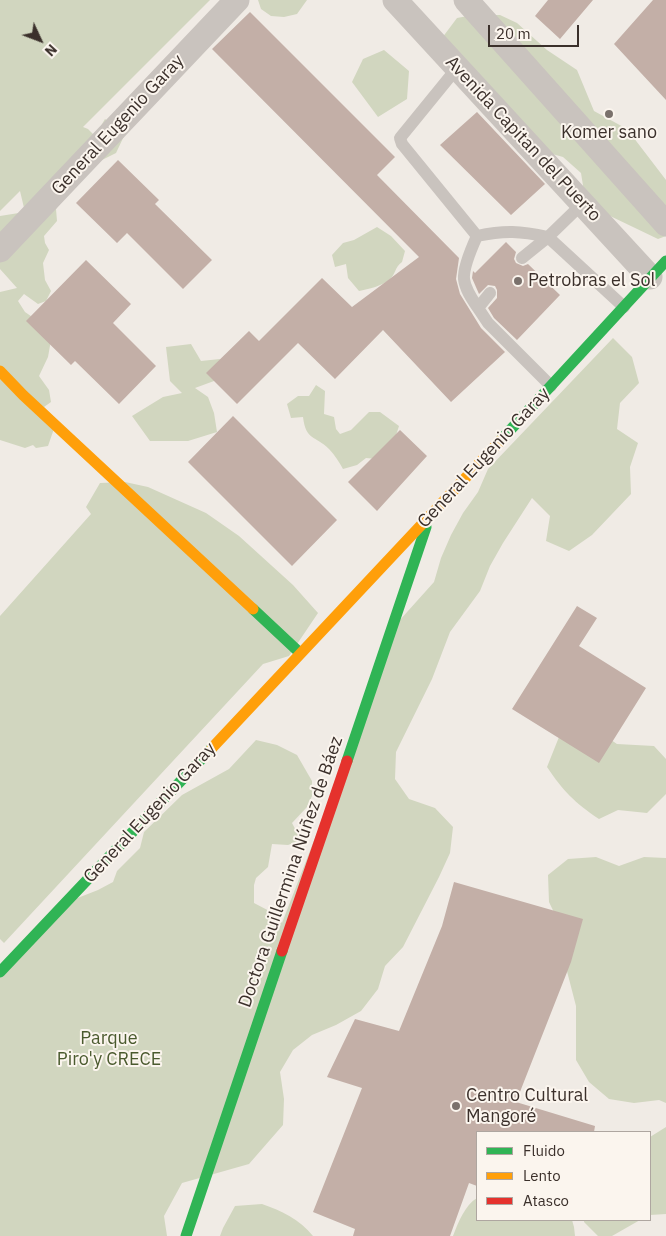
<!DOCTYPE html>
<html>
<head>
<meta charset="utf-8">
<style>
  body { margin:0 }
  #map { position:relative; width:666px; height:1236px; overflow:hidden; background:#f0ebe5; font-family:"IBM Plex Sans",sans-serif }
  canvas { display:block }
  .legend { position:absolute; left:476px; top:1131px; width:175px; height:90px; box-sizing:border-box; background:#fbf5ee; border:1px solid #aea6a0; margin:0; padding:6px 9px; list-style:none; font-size:15px; color:#3b302b }
  .legend li { display:flex; align-items:center; gap:10px; height:25px }
  .legend b { width:25px; border:1px solid #aea6a0 }
  .north { position:absolute; left:15px; top:15px; width:50px; height:50px; -webkit-text-stroke:4px #fbf5ee; paint-order:stroke; rotate:133deg; font-size:14px; font-weight:700; line-height:20px; text-align:center; color:#3b302b }
  .north::after { content:''; display:block; margin:auto; width:18px; height:22px; background:#3b302b; clip-path:polygon(50% 0,100% 100%,50% 72%,0 100%) }
  .scale { position:absolute; left:488px; top:25px; width:91px; height:22px; box-sizing:border-box; border:2px solid #3b302b; border-top:0; padding-left:6px; font-size:15px; line-height:18px; white-space:nowrap; color:#3b302b; -webkit-text-stroke:4px #fbf5ee; paint-order:stroke }
</style>
</head>
<body>
<div id="map">
<canvas width="666" height="1236"></canvas>
<ul class="legend">
<li><b style="height:6px;background:#30b455"></b>Fluido</li>
<li><b style="height:6px;background:#ff9f0a"></b>Lento</li>
<li><b style="height:6px;background:#e5322d"></b>Atasco</li>
</ul>
<div class="north">N</div>
<div class="scale">20 m</div>
</div>
<script>
const ctx = document.querySelector('canvas').getContext('2d');
ctx.lineJoin = 'round';
function fill(path, color) {
  ctx.fillStyle = color;
  ctx.fill(path, 'evenodd');
}
function strokePath(path, color, width, dash) {
  ctx.strokeStyle = color;
  ctx.lineWidth = width;
  ctx.lineCap = dash ? 'butt' : 'round';
  ctx.setLineDash(dash || []);
  ctx.stroke(path);
}
function drawText(font, color, halo, rows, align = 'center') {
  ctx.font = font + ' "IBM Plex Sans",sans-serif';
  ctx.lineWidth = 4;
  ctx.setLineDash([]);
  ctx.textBaseline = 'middle';
  ctx.strokeStyle = halo;
  ctx.fillStyle = color;
  for (const [text, x, y, turn = 0] of rows) {
    ctx.save();
    ctx.translate(x, y);
    ctx.rotate((+turn || 0) * Math.PI / 180);
    ctx.textAlign = isNaN(turn) ? turn : align;
    if (halo) ctx.strokeText(text, 0, 0);
    ctx.fillText(text, 0, 0);
    ctx.restore();
  }
}
fill(new Path2D(`
  M0,0H210L83,127L88,129L95,136L105,119L125,134L116,153L88,167L56,209L57,221L44,236L45,243L49,250L43,263L45,280L51,291L46,301L38,304L24,294L18,301L25,312L41,323L51,340L48,357L39,376L49,390L51,402L44,407L57,420L48,446L36,448L33,445L25,448L0,440V292L17,288L0,269V216L25,212L20,191L0,211Z
  M258,0H307L297,14L284,17L271,16L261,9Z
  M473,15H500L517,23L547,50L577,70L594,111L627,129L666,180V236L658,239L608,215L585,198L581,173L563,157L538,150L442,38L457,18Z
  M384,50L409,71L407,99L378,117L352,82L363,59Z
  M377,227L391,236L405,251L402,262C394,268 396,274 390,279C383,286 368,289 359,291L348,278L346,264L335,267L332,255L343,243L354,240Z
  M613,338L632,357L639,383L620,403L617,429L638,443L630,467L631,494L592,535L569,551L546,541L550,516L532,498L503,543L490,566L480,591L450,632L432,679L396,752L395,779L409,799L435,808L453,827L450,853L439,877L403,947L385,966L378,989L361,1011L336,1025L312,1035L293,1050L280,1072L284,1099L283,1125L249,1164L182,1183L164,1216L167,1236H0V967L75,899L98,890L113,882L117,871L140,848L144,832L182,795L229,769L256,740L277,745L297,755L312,781V796L307,807L292,823L301,840L288,845L272,844L268,867L256,878L254,885V903L277,915L282,923L399,621L434,582L441,558L451,535L463,513L478,492L488,469Z
  M191,344L201,361L220,359L214,381L195,388L208,397L214,413L217,432L188,441H150L132,416L163,397L182,393L170,381L166,347Z
  M316,385L325,391L324,414L334,417L336,429L340,434L351,430L369,412H380L399,426L390,454L377,459L366,458L357,465L343,469C339,462 335,455 329,449C315,435 306,441 303,417L291,418L287,404L298,396H309Z
  M125,482L148,487L206,513L239,536L293,585L318,613L289,656L263,664L4,943L0,939V616L91,514L86,507L100,483Z
  M586,723L617,744L654,746L666,759V794L647,813L618,810L599,819C574,802 564,792 547,767L563,727Z
  M596,857L619,866L644,857L666,858V1103L659,1100L634,1103L609,1099L589,1082L576,1060V1006L562,952L560,925L549,902L548,875L568,859Z
  M666,1127V1214L650,1215V1137Z
  M477,1198V1220H572L574,1227L575,1236H453C458,1223 465,1205 477,1198Z
  M262,1204C282,1211 299,1219 313,1236H220L223,1228L235,1206Z
  M584,1220H640L612,1236H598L584,1222Z`), '#d1d6bf');
fill(new Path2D(`
  M548,0H593L560,39L535,16Z
  M653,0H666V100L614,44Z
  M250,12L395,157L377,175L459,258L456,279L460,294L481,328L505,352L451,402L383,330L335,379L298,343L237,404L206,373L249,331L259,341L322,278L352,307L419,257L212,49Z
  M477,112L545,184L511,215L440,145Z
  M118,160L159,200L155,204L212,260L183,289L127,233L117,243L76,203Z
  M506,242L516,252L514,259L516,263L523,266L528,264L560,295L517,340L494,318L488,308L497,298V290L495,286L488,285L479,294L472,278L473,271L475,273Z
  M86,260L131,304L113,323L156,366L119,404L75,361L71,365L26,321Z
  M233,416L337,520L292,566L188,462Z
  M400,430L427,456L377,511L348,482Z
  M577,606L597,618L579,646L646,688L599,763L512,709Z
  M454,882L583,919L571,962L516,1102L595,1126L594,1132H477V1186L469,1183L450,1236H353L355,1229L313,1212L362,1088L327,1077L355,1019L399,1031L442,926Z`), '#c3afa7');
strokePath(new Path2D(`
  M457,68L400,138L402,144L477,236C505,230 520,231 548,237L582,204
  M477,236C472,247 463,267 464,279C465,289 472,299 478,308
  M522,258L548,237L624,307
  M490,293L478,308L488,323L551,386`), '#c9c3be', 12);
strokePath(new Path2D(`
  M395,0L650,277
  M466,0L666,224
  M0,250L237,0`), '#c9c3be', 25);
strokePath(new Path2D(`
  M501,440L666,261
  M253,609L300,653
  M347,761L426,527
  M0,972L212,748
  M186,1236L282,951`), '#30b455', 11);
strokePath(new Path2D(`
  M0,371L23,395L253,609
  M212,748L501,440`), '#ff9f0a', 11);
strokePath(new Path2D(`
  M282,951L347,761`), '#e5322d', 11);
for (const [x, y, r, color] of [
  [609,114,5,"#7a716c"],
  [518,281,5,"#7a716c"],
  [456,1106,5,"#7a716c"]
]) {
  const dot = new Path2D();
  dot.arc(x, y, r, 0, 2 * Math.PI);
  ctx.fillStyle = color;
  ctx.fill(dot);
  strokePath(dot, '#fbf5ee', 2);
}
drawText('18px', '#3b302b', '#fbf5ee', [
  ["General Eugenio Garay",118,125,-47],
  ["Avenida Capitan del Puerto",523,139,47],
  ["General Eugenio Garay",484,458,-47],
  ["General Eugenio Garay",150,813,-47],
  ["Doctora Guillermina Núñez de Báez",291,872,-71]
]);
drawText('18px', '#3b302b', '#fbf5ee', [
  ["Komer sano",609,133,"center"],
  ["Petrobras el Sol",528,281],
  ["Centro Cultural",466,1096],
  ["Mangoré",466,1117]
], 'left');
drawText('18px', '#4a5a2e', '#fbf5ee', [
  ["Parque",109,1039],
  ["Piro'y CRECE",109,1060]
]);
</script>
</body>
</html>
